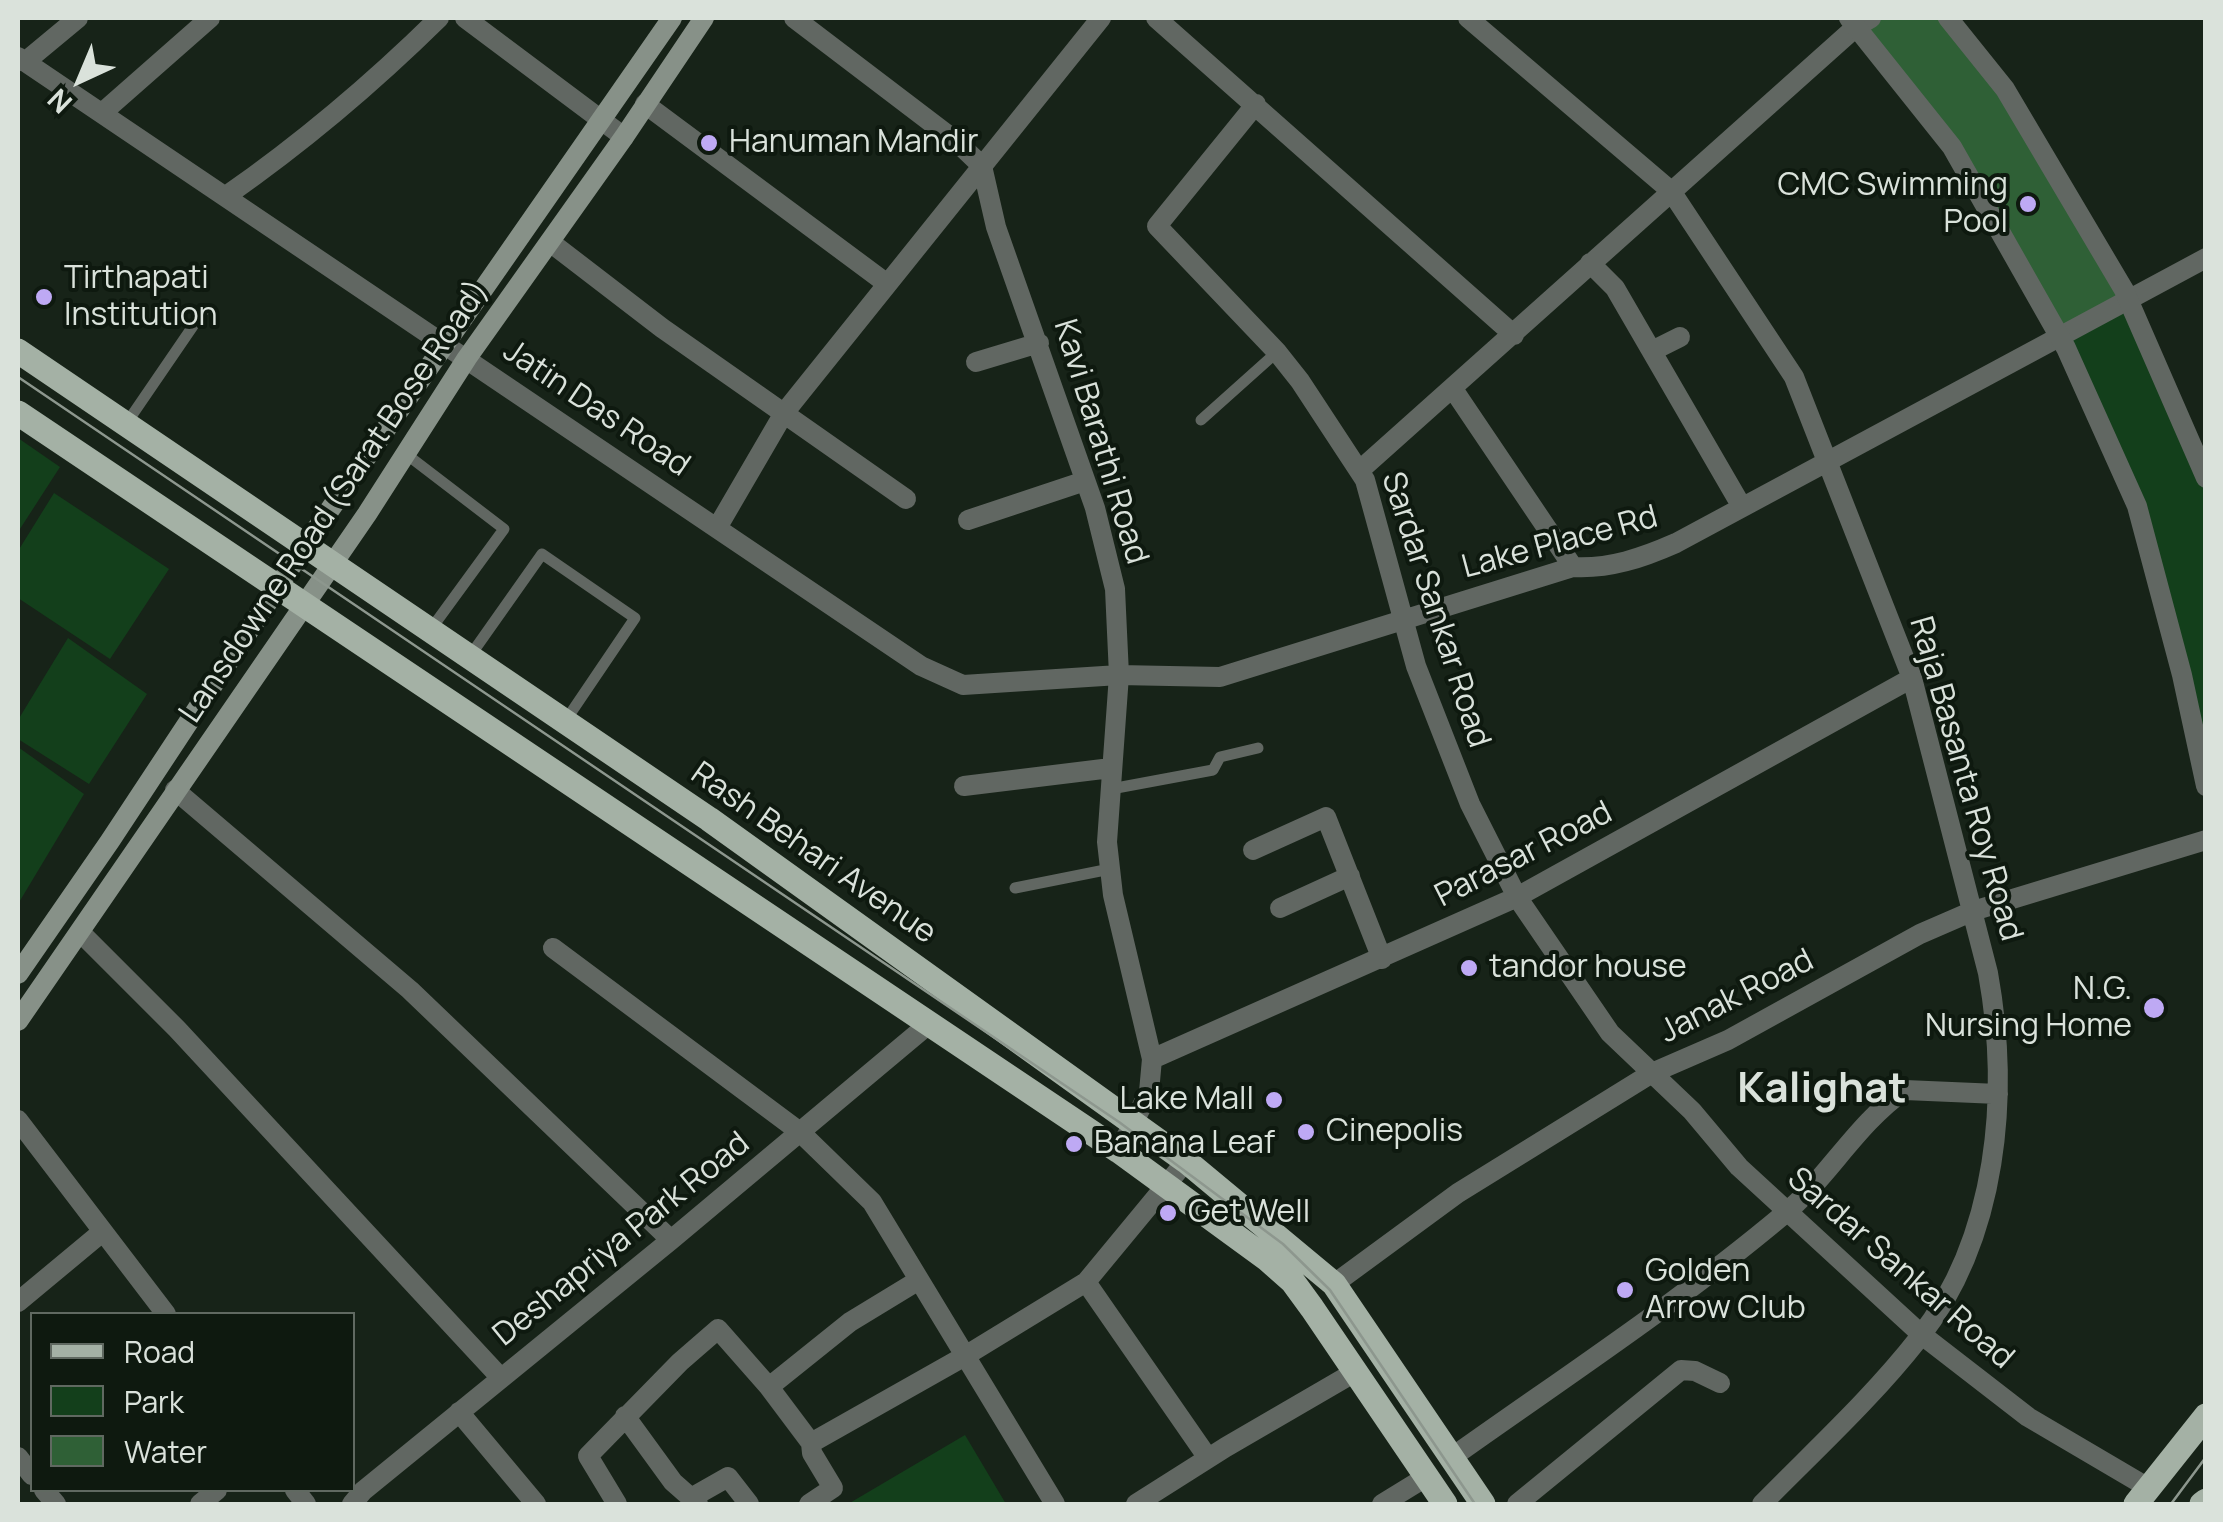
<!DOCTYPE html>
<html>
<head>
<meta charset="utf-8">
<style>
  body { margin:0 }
  #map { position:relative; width:2223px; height:1522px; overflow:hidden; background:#172318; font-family:Manrope,sans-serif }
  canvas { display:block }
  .frame { position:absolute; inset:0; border:20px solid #dae2db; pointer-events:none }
  .legend { position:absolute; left:30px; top:1312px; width:325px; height:180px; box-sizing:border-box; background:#0e190f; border:2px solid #606961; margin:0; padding:12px 18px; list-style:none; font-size:30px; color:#dae2db }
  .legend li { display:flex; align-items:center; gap:20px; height:50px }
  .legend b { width:50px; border:2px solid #606961 }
  .north { position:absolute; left:30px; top:30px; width:100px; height:100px; -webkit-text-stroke:8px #0e190f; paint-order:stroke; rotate:224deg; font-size:28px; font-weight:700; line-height:40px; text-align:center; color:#dae2db }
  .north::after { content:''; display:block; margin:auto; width:35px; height:45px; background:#dae2db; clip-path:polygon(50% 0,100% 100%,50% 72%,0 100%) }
</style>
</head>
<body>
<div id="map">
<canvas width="2223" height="1522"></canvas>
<div class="frame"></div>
<ul class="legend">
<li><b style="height:12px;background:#a4b1a5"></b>Road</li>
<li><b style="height:28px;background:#133f1b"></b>Park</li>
<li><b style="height:28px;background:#2f6036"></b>Water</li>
</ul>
<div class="north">N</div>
</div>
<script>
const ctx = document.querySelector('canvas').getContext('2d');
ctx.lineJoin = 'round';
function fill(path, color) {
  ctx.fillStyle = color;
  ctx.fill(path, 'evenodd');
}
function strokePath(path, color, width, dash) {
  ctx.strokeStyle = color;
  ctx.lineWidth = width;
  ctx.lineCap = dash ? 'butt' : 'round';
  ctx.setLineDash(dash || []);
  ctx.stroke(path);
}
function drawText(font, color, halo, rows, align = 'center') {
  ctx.font = font + ' Manrope,sans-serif';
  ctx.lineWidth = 8;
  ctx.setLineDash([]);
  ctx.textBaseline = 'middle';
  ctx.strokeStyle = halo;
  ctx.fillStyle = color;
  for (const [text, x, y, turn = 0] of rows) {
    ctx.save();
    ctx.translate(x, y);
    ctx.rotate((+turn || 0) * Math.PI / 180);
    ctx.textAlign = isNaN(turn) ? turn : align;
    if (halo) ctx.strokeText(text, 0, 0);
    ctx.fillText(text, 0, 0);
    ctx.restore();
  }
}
fill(new Path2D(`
  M2125,307L2205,491V774L2186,670L2066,337Z
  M18,438L60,467L18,532Z
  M54,493L169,569L110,659L18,598V551Z
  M68,638L147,694L89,784L18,739V720Z
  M18,747L84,794L18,904Z
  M965,1435L1006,1504H848Z`), '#133f1b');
const water = new Path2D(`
  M1881,18H1938L1996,89L2121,300L2062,328L1864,28Z`);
fill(water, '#2f6036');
strokePath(water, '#628768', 2.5);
strokePath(new Path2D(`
  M1201,420L1277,352
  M126,424L204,310
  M406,454L504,529L431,629
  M470,656L542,554L635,618L566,720
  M1111,789L1213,770L1220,757L1258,748
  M1015,888L1110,869`), '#616762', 11);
strokePath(new Path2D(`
  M465,18L624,137
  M794,18L957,142L982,166L996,227L1095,508L1115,589L1119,675L1107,842L1113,895L1152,1059L1149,1092L1119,1151
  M1156,18L1514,335
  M1468,18L1671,191L1794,377L1912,678L1988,973C2010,1095 1998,1237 1919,1338C1872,1398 1815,1450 1762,1504
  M18,57L921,666L963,685L1119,675L1220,677L1573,567C1610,569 1642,558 1676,543L2206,258
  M25,62L78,18
  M645,104L886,283
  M1256,104L1157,226L1277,352L1300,381L1365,480L1416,666L1470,804L1517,897L1610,1033L1692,1111L1739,1167L1922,1335L2028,1417L2147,1487
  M102,113L210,18
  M226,196C302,143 373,83 439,18
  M550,242L662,328L906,499
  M1590,263L1615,288L1742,507
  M1652,351L1680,337
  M976,362L1039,343
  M1453,389L1573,567
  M1359,471L1857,26L1871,18
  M968,520L1085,481
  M717,528L784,413L1101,18
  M964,786L1111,768
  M175,790L410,990L671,1240
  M1253,850L1326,817L1382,959
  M1280,908L1350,876
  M80,932L177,1029L500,1377
  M553,948L800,1132L872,1202L1055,1504
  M1152,1059L1517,897L1912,678
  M18,1120L166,1314
  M1086,1282L1208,1458
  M1334,1284L1458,1193L1652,1073L1728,1040L1920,934L1973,911L2206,840
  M18,1302L101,1233
  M769,1387L850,1322L919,1280
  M459,1412L536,1504
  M625,1416L673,1482L698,1504
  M18,1457L32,1475
  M1451,1458C1562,1379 1678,1303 1783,1215C1828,1178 1856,1124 1905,1090L1998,1094
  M44,1490L56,1504
  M295,1490L306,1504
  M691,1498L728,1477L749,1504
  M200,1504L217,1490
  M352,1504L363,1491L671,1240L930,1023
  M617,1504L588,1456L680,1362L718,1329L769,1387L811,1443L965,1356L1086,1282L1186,1161
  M809,1504L833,1488L812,1453L811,1443
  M1136,1504L1226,1447L1355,1372
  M1382,1504L1426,1477
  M1517,1504L1681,1370L1695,1371L1720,1383`), '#616762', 20);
strokePath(new Path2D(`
  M1849,18L1952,147L2066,348L2137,506L2182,675L2206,786
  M1948,18L2005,89L2124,290L2206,478`), '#616762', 20);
strokePath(new Path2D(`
  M18,974L110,841L306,544L672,18
  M18,1021L367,514L467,358L624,137L704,18`), '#879188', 20);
strokePath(new Path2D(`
  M18,351L709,819L1186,1161L1334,1284L1483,1504
  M18,413L1119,1151L1267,1259L1293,1282L1312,1308L1445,1504
  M2136,1504L2206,1416
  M2202,1504L2206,1501`), '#a4b1a5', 25);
strokePath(new Path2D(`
  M18,377L1119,1122L1283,1244L1330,1290L1475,1504
  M2171,1504L2206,1457`), '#8d978e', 2.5);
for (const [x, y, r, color] of [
  [709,143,10,"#bea9f4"],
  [2028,204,10,"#bea9f4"],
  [44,297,10,"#bea9f4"],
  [1469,968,10,"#bea9f4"],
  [2154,1008,12,"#bea9f4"],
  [1274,1100,10,"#bea9f4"],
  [1306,1132,10,"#bea9f4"],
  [1074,1144,10,"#bea9f4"],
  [1168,1213,10,"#bea9f4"],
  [1625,1290,10,"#bea9f4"]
]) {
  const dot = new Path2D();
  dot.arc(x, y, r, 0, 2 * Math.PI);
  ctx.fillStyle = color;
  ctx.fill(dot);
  strokePath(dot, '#0e190f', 4);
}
drawText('32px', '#dae2db', '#0e190f', [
  ["Hanuman Mandir",729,143],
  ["CMC Swimming",2008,186,"right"],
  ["Pool",2008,223,"right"],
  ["Tirthapati",64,279],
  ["Institution",64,316],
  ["tandor house",1489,968],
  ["N.G.",2132,990,"right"],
  ["Nursing Home",2132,1027,"right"],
  ["Lake Mall",1254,1100,"right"],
  ["Cinepolis",1326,1132],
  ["Banana Leaf",1094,1144],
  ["Get Well",1188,1213],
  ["Golden",1645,1272],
  ["Arrow Club",1645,1309]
], 'left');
drawText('32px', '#dae2db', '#0e190f', [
  ["Jatin Das Road",596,409,34],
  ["Kavi Barathi Road",1100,442,73],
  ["Lansdowne Road (Sarat Bose Road)",335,502,-56],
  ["Lake Place Rd",1560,543,-15],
  ["Sardar Sankar Road",1435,610,72],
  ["Raja Basanta Roy Road",1965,779,74],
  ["Rash Behari Avenue",813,854,35],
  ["Parasar Road",1524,855,-27],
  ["Janak Road",1737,997,-27],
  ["Deshapriya Park Road",622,1240,-39],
  ["Sardar Sankar Road",1900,1269,41]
]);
drawText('bold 42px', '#dae2db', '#0e190f', [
  ["Kalighat",1822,1090]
]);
</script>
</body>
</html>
